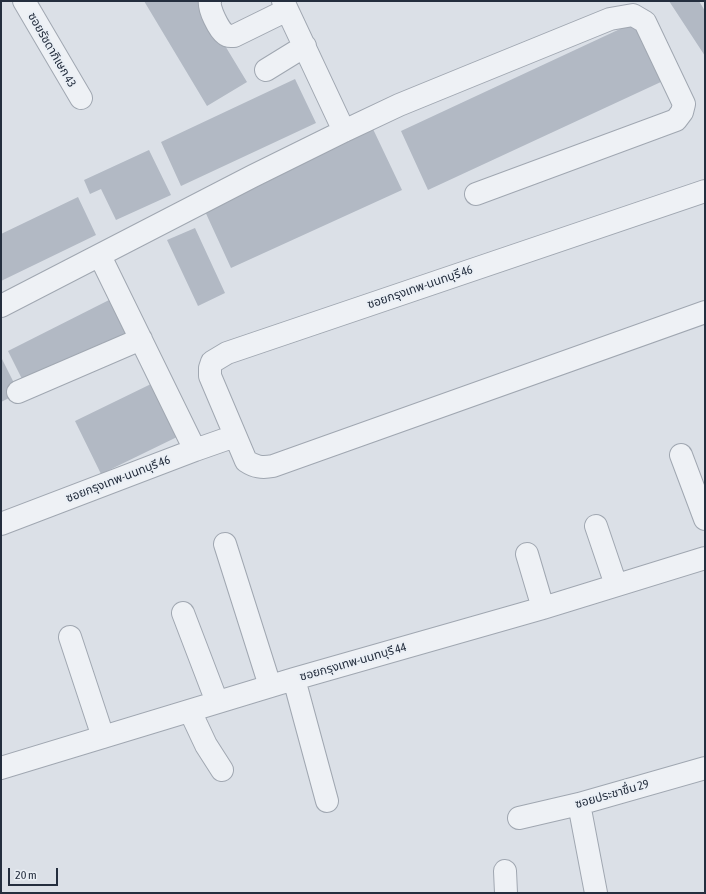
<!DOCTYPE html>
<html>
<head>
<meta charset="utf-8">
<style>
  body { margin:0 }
  #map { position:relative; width:706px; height:894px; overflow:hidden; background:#dbe0e7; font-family:"Asap Condensed",sans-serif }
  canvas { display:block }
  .frame { position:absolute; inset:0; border:2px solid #242e3e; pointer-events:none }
  .scale { position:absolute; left:8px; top:868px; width:50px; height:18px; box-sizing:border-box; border:2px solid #242e3e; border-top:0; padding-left:5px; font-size:12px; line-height:14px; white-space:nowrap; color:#242e3e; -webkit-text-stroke:3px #eaeff5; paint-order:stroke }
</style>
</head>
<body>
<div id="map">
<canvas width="706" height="894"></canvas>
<div class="frame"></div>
<div class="scale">20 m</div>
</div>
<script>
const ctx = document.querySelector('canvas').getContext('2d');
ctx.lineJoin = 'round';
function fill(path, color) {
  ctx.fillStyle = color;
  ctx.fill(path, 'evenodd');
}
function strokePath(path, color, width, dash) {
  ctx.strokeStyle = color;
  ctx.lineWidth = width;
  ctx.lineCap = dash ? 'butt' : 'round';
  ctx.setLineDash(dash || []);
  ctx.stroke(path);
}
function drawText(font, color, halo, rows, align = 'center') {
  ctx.font = font + ' "Asap Condensed","Noto Sans Thai",sans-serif';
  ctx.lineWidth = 4;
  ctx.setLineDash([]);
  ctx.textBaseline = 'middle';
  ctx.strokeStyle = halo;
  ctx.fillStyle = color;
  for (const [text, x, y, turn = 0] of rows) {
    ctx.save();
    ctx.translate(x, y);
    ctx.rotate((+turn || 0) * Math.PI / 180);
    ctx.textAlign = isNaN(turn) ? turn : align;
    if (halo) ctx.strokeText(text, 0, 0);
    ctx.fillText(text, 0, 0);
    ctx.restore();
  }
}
fill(new Path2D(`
  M144,1H198L247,82L207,106Z
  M669,1H699L705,11V56Z
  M635,22L663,81L428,190L401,131Z
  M295,79L316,123L181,186L161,142Z
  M373,129L402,190L231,268L203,207Z
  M149,150L171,195L116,220L101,189L90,194L84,180Z
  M78,197L96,235L1,281V234Z
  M195,228L225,293L198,306L167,240Z
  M117,296L134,330L25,385L8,351Z
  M1,357L19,393L1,402Z
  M151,384L177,437L101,474L75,421Z`), '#b2b9c4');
const minor = new Path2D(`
  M24,1L81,98
  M210,1C208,8 219,30 225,34C228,37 231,36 234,36L287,10
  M283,1L344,131
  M266,70L305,46
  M705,191L227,353L212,362L210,368V376L246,461C255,467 262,468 273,466L705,312
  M100,256L195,450
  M1,306L253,176L344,131L399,105L470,76L610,19L633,15L645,22L684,104L682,112L676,120L476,194
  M18,392L141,339
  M681,455L705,519
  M1,524L195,450L235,436
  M596,526L616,585
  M225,544L270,686
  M527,554L543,608
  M183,613L217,702
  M70,637L103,737
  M294,679L327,801
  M190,711L206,745L222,770
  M1,768L294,679L543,608L705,558
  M579,804L596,893
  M519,818L579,804L705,768
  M505,871L506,893`);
strokePath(minor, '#a0a7b1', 24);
strokePath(minor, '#eef1f5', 22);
drawText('12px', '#242e3e', '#eaeff5', [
  ["ซอยรัชดาภิเษก 43",52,50,60],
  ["ซอยกรุงเทพ-นนทบุรี 46",420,287,-19],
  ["ซอยกรุงเทพ-นนทบุรี 46",118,479,-21],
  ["ซอยกรุงเทพ-นนทบุรี 44",353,662,-16],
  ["ซอยประชาชื่น 29",612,794,-16]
]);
</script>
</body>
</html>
